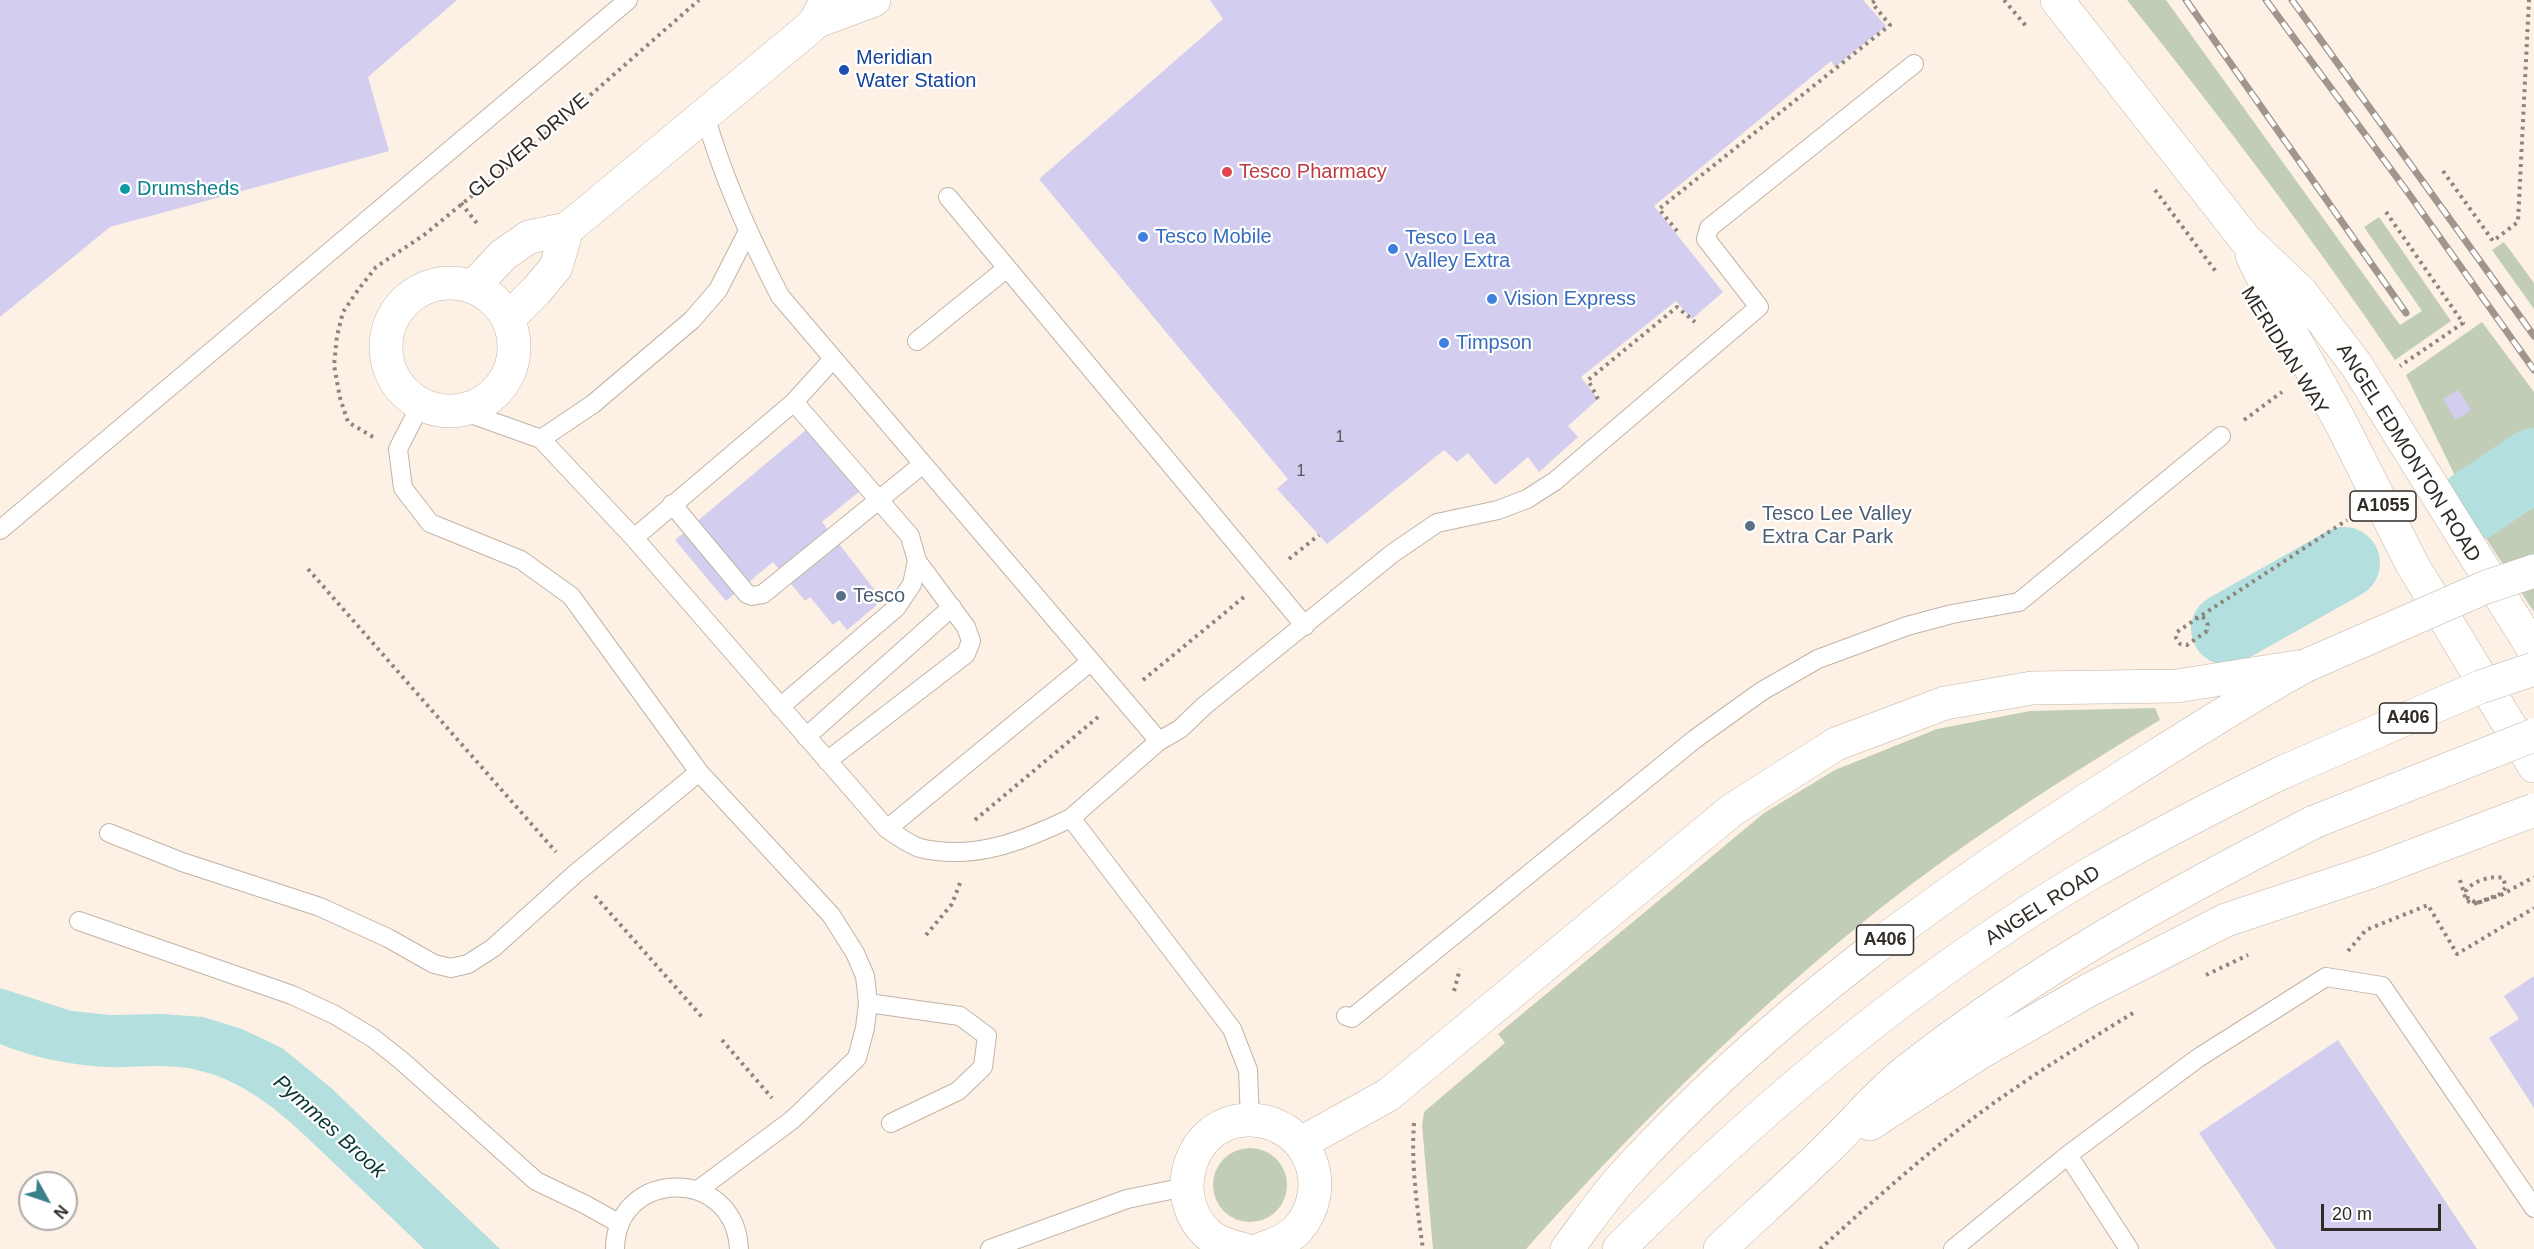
<!DOCTYPE html>
<html>
<head>
<meta charset="utf-8">
<style>
  body { margin:0 }
  #map { position:relative; width:2534px; height:1249px; overflow:hidden; background:#fdf0e4; font-family:Helvetica,sans-serif }
  canvas { display:block }
  .north { position:absolute; left:18px; top:1171px; width:60px; height:60px; box-sizing:border-box; background:#fff; border:2px solid #adaaa8; border-radius:50%; rotate:130deg; font-size:16px; font-weight:700; line-height:24px; text-align:center; color:#312b26 }
  .north::after { content:''; display:block; margin:auto; width:21px; height:27px; background:#398089; clip-path:polygon(50% 0,100% 100%,50% 72%,0 100%) }
  .scale { position:absolute; left:2321px; top:1204px; width:120px; height:27px; box-sizing:border-box; border:3px solid #312b26; border-top:0; padding-left:8px; font-size:18px; line-height:21px; white-space:nowrap; color:#312b26; -webkit-text-stroke:4px #fff; paint-order:stroke }
</style>
</head>
<body>
<div id="map">
<canvas width="2534" height="1249"></canvas>
<div class="north">N</div>
<div class="scale">20 m</div>
</div>
<script>
const ctx = document.querySelector('canvas').getContext('2d');
ctx.lineJoin = 'round';
function fill(path, color) {
  ctx.fillStyle = color;
  ctx.fill(path, 'evenodd');
}
function strokePath(path, color, width, dash) {
  ctx.strokeStyle = color;
  ctx.lineWidth = width;
  ctx.lineCap = dash ? 'butt' : 'round';
  ctx.setLineDash(dash || []);
  ctx.stroke(path);
}
function drawText(font, color, halo, rows, align = 'center') {
  ctx.font = font + ' Helvetica,sans-serif';
  ctx.lineWidth = 4.5;
  ctx.setLineDash([]);
  ctx.textBaseline = 'middle';
  ctx.strokeStyle = halo;
  ctx.fillStyle = color;
  for (const [text, x, y, turn = 0] of rows) {
    ctx.save();
    ctx.translate(x, y);
    ctx.rotate((+turn || 0) * Math.PI / 180);
    ctx.textAlign = isNaN(turn) ? turn : align;
    if (halo) ctx.strokeText(text, 0, 0);
    ctx.fillText(text, 0, 0);
    ctx.restore();
  }
}
fill(new Path2D(`
  M2127,0H2166L2400,325L2422,311L2364,227L2379,217L2451,321L2395,360C2311,236 2221,117 2127,0Z
  M2504,242L2534,283V309L2492,250Z
  M2482,322L2534,392V434L2460,486L2406,375Z
  M2534,497V612L2482,532Z
  M2155,708L2160,720C2048,787 1939,858 1839,942C1727,1036 1624,1140 1526,1249H1433L1422,1125L1424,1112L1505,1043L1498,1034L1764,813L1835,770L1937,729L2030,711Z
  M1213 1185a37 37 0 1 1 74 0a37 37 0 1 1-74 0Z`), '#c2cdb8');
fill(new Path2D(`
  M0,988L72,1011L110,1015L162,1014L203,1017L242,1029L282,1048L330,1087L500,1249H424C396,1222 367,1194 338,1167C296,1127 253,1081 193,1069C164,1063 135,1068 107,1067C70,1065 34,1058 0,1044Z`), '#b3dfdf');
strokePath(new Path2D(`
  M2473,505L2534,464
  M2227,629L2344,563`), '#b3dfdf', 72);
fill(new Path2D(`
  M0,0H457L368,77L389,151L110,227L0,317Z
  M1210,0H1863L1886,26L1835,67L1831,61L1654,206L1723,292L1692,319L1676,301L1581,377L1598,399L1568,426L1578,437L1539,472L1528,457L1495,485L1468,453L1457,462L1444,450L1327,544L1277,489L1288,479L1039,179L1223,19Z
  M2458,390L2471,410L2456,420L2443,399Z
  M819,419L871,482L822,522L874,589L869,594L877,605L847,630L839,620L833,625L810,597L805,601L773,562L726,601L675,540Z
  M2534,976V1108L2489,1038L2519,1019L2504,996Z
  M2338,1040L2477,1249H2276L2199,1133Z`), '#d3ceef');
const service = new Path2D(`
  M705,115C723,178 750,238 780,296L1159,741
  M948,197L1305,626
  M917,341L1007,268
  M421,404L398,449L403,488L430,523L521,560L571,596L699,772L831,915L855,953L865,976L868,1003L865,1028L857,1058L792,1120L698,1190
  M460,410L541,439L634,538L887,829C897,835 909,845 920,848C974,861 1023,841 1071,818L1232,1029L1248,1070L1250,1120
  M541,439L593,404L692,320L718,290L748,231
  M672,504L747,594L752,596L763,594L923,464
  M0,530L628,0
  M634,538L794,402L833,359
  M780,707L896,608L912,584L917,561L910,536L794,402
  M806,737L952,607
  M827,761L966,654L971,641L966,627L917,561
  M1071,818L1159,741L1180,729L1204,706L1393,553L1437,523L1498,510L1527,499L1555,481L1759,307L1706,239L1709,228L1914,64
  M887,829L1090,662
  M109,833L182,862L320,907L388,938L434,964L451,968L468,964L493,948L575,874L699,772
  M79,921L292,995L335,1015L373,1038L402,1061L536,1181L586,1205L620,1224
  M868,1003L960,1016L987,1036L983,1067L958,1091L891,1123
  M1346,1016L1352,1018L1695,739L1762,691L1818,659L1907,626L1952,614L2019,602L2221,436
  M2068,1155L2129,1249
  M615,1249C616,1168 735,1166 739,1249
  M990,1249L1127,1199L1185,1187
  M1953,1249L2068,1155L2198,1058L2326,977L2382,986L2534,1208`);
const minor = new Path2D(`
  M815,22L874,0
  M386 347a64 64 0 1 1 128 0a64 64 0 1 1-128 0Z
  M473,287L503,255L529,237L567,229L807,30L815,22L827,0
  M508,319L536,291L556,267L567,229
  M1301,1143L1388,1095L1732,810L1836,744L1945,703L2032,688L2177,686L2303,666
  M1242,1249C1230,1246 1218,1243 1209,1235C1165,1197 1191,1117 1252,1120C1309,1123 1335,1187 1297,1230C1287,1240 1274,1245 1261,1249`);
const primary = new Path2D(`
  M2057,0L2245,239L2301,292L2357,366L2534,650
  M2252,255L2280,313L2340,421L2412,564L2534,766`);
const trunk = new Path2D(`
  M1870,1124L1981,1052L2089,990L2226,920L2373,871
  M1567,1249C1586,1224 1604,1197 1625,1174C1768,1017 1940,893 2118,780C2180,741 2241,701 2305,666
  M1619,1249C1758,1110 1917,977 2086,876C2150,839 2216,805 2283,772
  M1720,1249C1755,1216 1791,1184 1826,1150C1852,1125 1876,1096 1904,1073C2030,973 2171,895 2314,822`);
strokePath(service, '#c3b3a6', 20);
strokePath(minor, '#c3b3a6', 34);
strokePath(primary, '#c3b3a6', 34);
strokePath(trunk, '#c3b3a6', 34);
strokePath(new Path2D(`
  M2004,0L2026,26
  M2443,171L2493,241L2518,222L2529,0
  M2155,190L2217,273
  M461,203L479,226
  M2386,212L2463,323L2400,366
  M1677,231L1659,209L1890,25L1872,3L1876,0
  M1598,399L1588,380L1677,307L1695,322
  M2244,420L2282,392
  M373,437L348,422L340,398L334,365L337,336L343,312L358,290L376,267L424,235L522,155L699,0
  M1289,559L1319,535
  M308,569L556,852
  M2207,631L2187,645L2180,644L2176,638L2177,632L2196,619L2347,520
  M1143,680L1244,597
  M975,820L1098,717
  M595,896L702,1017
  M2477,903L2500,894L2506,887L2503,878C2492,875 2472,881 2466,891L2468,899L2477,903L2501,895L2534,877
  M926,935L952,904L960,883
  M2348,951L2366,930L2428,905L2457,954L2534,908
  M2206,975L2248,955
  M1454,991L1460,969
  M722,1040L772,1098
  M1414,1123C1411,1165 1417,1207 1423,1249
  M1820,1249C1872,1202 1924,1155 1980,1113C2029,1077 2081,1045 2133,1013`), '#8e857d', 4, [3, 4.5]);
strokePath(service, '#fff', 18);
strokePath(minor, '#fff', 33);
strokePath(primary, '#fff', 33);
strokePath(trunk, '#fff', 33);
const rail = new Path2D(`
  M2186,0L2406,313
  M2266,0L2409,194L2534,370
  M2292,0L2534,336`);
strokePath(rail, '#a0968d', 7);
strokePath(rail, '#fff', 4.5, [14]);
const primaryBridge = new Path2D(`
  M2305,666L2486,587L2534,571`);
const trunkBridge = new Path2D(`
  M2283,772L2480,687L2534,669
  M2314,822L2534,735
  M2373,871L2534,810`);
strokePath(primaryBridge, '#c3b3a6', 34, []);
strokePath(trunkBridge, '#c3b3a6', 34, []);
strokePath(new Path2D(`
  M2195,618L2203,617L2208,625L2207,631
  M2460,880L2466,900L2473,904L2477,903`), '#8e857d', 4, [3, 4.5]);
strokePath(primaryBridge, '#fff', 33);
strokePath(trunkBridge, '#fff', 33);
for (const [x, y, r, color] of [
  [844,70,6,"#1a4fb4"],
  [1227,172,6,"#e0444e"],
  [125,189,6,"#0f9aa8"],
  [1143,237,6,"#3f7fe0"],
  [1393,249,6,"#3f7fe0"],
  [1492,299,6,"#3f7fe0"],
  [1444,343,6,"#3f7fe0"],
  [1750,526,6,"#5c6f8a"],
  [841,596,6,"#5c6f8a"]
]) {
  const dot = new Path2D();
  dot.arc(x, y, r, 0, 2 * Math.PI);
  ctx.fillStyle = color;
  ctx.fill(dot);
  strokePath(dot, '#fff', 2);
}
drawText('16px', '#5a5458', null, [
  ["1",1340,438],
  ["1",1301,472]
]);
for (const [x, y, w] of [
  [2383,506,66],
  [2408,718,57],
  [1885,940,57]
]) {
  const box = new Path2D();
  box.roundRect(x - w / 2, y - 15, w, 30, 4.5);
  ctx.fillStyle = '#fff';
  ctx.fill(box);
  strokePath(box, '#312b26', 1.5);
}
drawText('bold 18px', '#312b26', null, [
  ["A1055",2383,506],
  ["A406",2408,718],
  ["A406",1885,940]
]);
drawText('20px', '#164399', '#fff', [
  ["Meridian",856,58],
  ["Water Station",856,81]
], 'left');
drawText('20px', '#312b26', '#fff', [
  ["GLOVER DRIVE",529,146,-40],
  ["MERIDIAN WAY",2284,351,58],
  ["ANGEL EDMONTON ROAD",2408,453,58],
  ["ANGEL ROAD",2043,906,-32]
]);
drawText('20px', '#be3a42', '#fff', [
  ["Tesco Pharmacy",1239,172]
], 'left');
drawText('20px', '#0d838f', '#fff', [
  ["Drumsheds",137,189]
], 'left');
drawText('20px', '#366cbe', '#fff', [
  ["Tesco Mobile",1155,237],
  ["Tesco Lea",1405,238],
  ["Valley Extra",1405,261],
  ["Vision Express",1504,299],
  ["Timpson",1456,343]
], 'left');
drawText('20px', '#4e5e75', '#fff', [
  ["Tesco Lee Valley",1762,514],
  ["Extra Car Park",1762,537],
  ["Tesco",853,596]
], 'left');
drawText('italic 21px', '#0a3636', '#fff', [
  ["Pymmes Brook",329,1127,42]
]);
</script>
</body>
</html>
